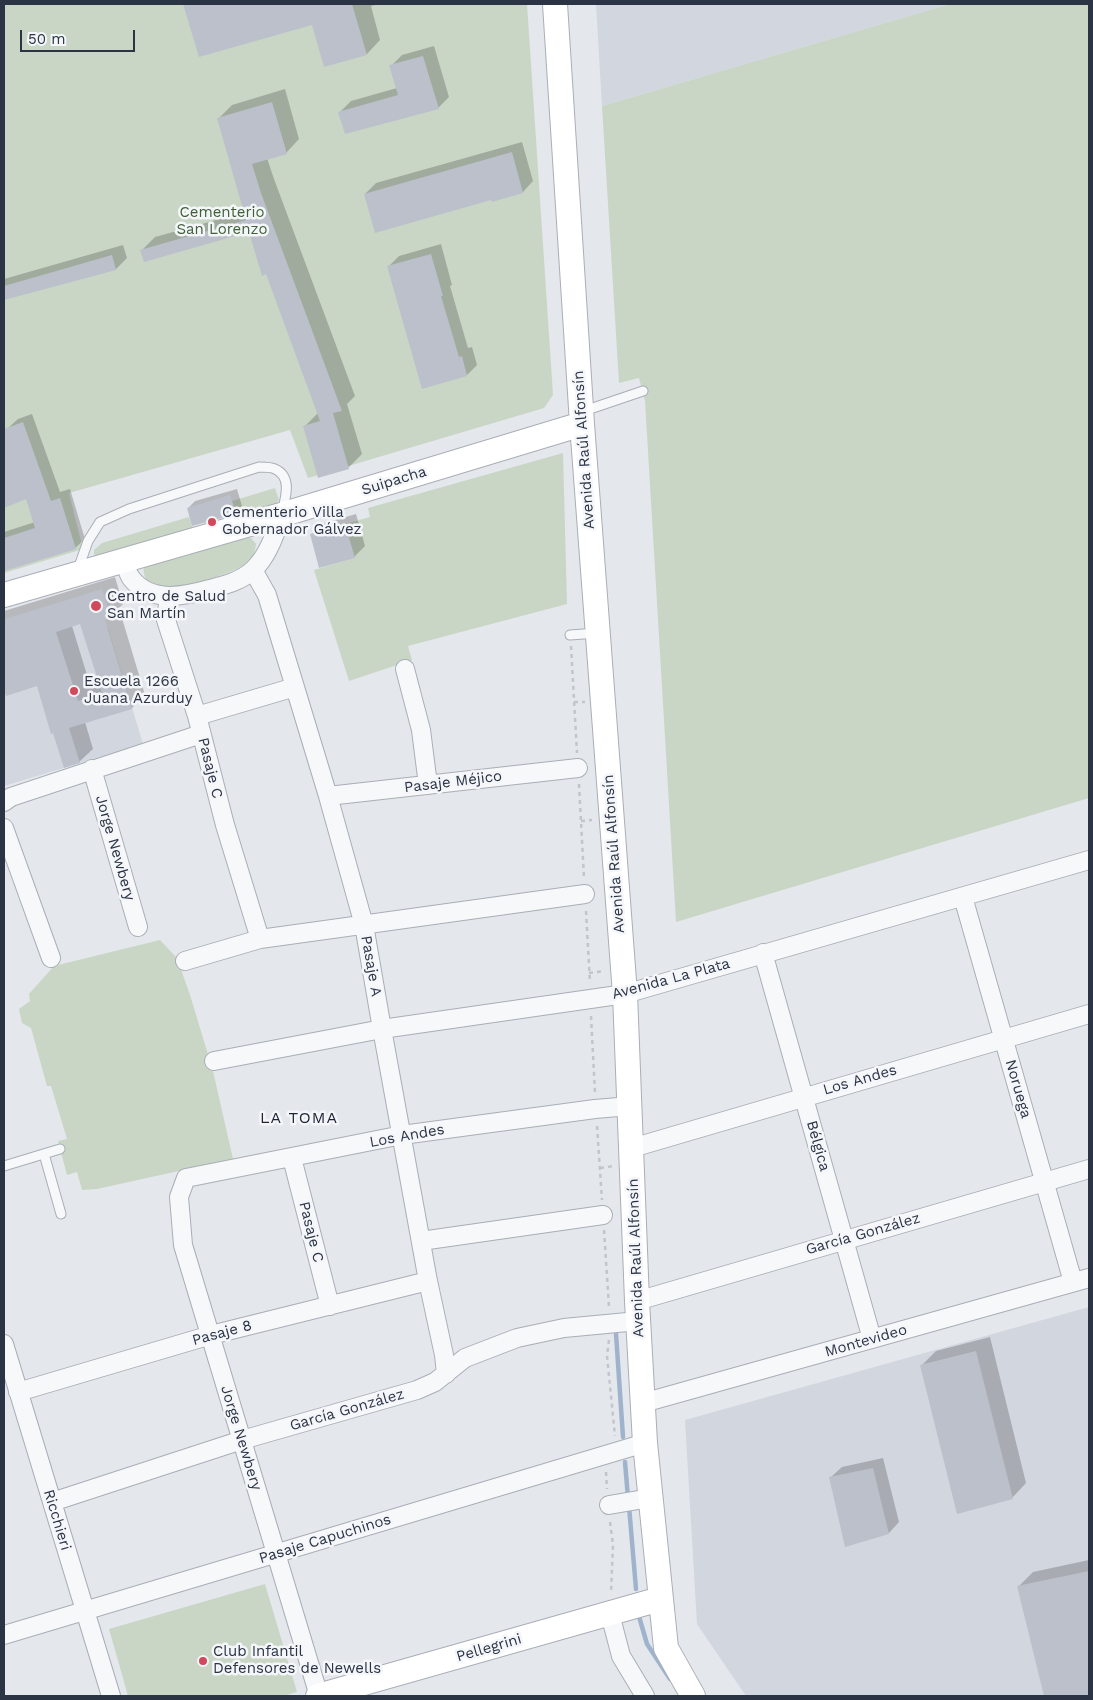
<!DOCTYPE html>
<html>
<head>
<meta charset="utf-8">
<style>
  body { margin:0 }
  #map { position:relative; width:1093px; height:1700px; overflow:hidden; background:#e4e7ec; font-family:"Work Sans",sans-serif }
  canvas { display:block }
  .frame { position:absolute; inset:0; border:5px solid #2b3445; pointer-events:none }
  .scale { position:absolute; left:20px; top:30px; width:115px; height:22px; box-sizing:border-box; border:2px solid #2b3445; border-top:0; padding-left:6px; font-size:15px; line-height:18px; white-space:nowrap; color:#2b3445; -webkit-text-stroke:4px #f4f6f9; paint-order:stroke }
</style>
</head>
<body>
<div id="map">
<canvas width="1093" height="1700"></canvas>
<div class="frame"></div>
<div class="scale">50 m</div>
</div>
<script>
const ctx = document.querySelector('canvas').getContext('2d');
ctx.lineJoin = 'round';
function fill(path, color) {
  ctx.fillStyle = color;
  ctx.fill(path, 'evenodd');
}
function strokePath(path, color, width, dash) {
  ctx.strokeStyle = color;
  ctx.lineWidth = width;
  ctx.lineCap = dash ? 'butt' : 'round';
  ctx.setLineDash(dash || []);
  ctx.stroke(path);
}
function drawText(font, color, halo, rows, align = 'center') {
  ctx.font = font + ' "Work Sans",sans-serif';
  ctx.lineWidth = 5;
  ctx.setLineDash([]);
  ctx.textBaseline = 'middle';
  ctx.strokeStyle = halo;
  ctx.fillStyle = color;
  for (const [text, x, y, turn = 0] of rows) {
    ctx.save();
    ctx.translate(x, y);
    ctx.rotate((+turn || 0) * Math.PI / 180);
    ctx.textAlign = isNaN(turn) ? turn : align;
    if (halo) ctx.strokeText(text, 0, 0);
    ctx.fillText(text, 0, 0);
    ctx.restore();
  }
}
fill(new Path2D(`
  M596,4H950L602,106Z
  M83,595L94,632L108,628L143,744L4,786V619Z
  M1089,1307V1696H746L697,1624L685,1420Z`), '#d2d6de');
fill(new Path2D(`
  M4,4H527L553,395L544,408L308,478L290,430L69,493L83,549L4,573Z
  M950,4H1089V798L676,922L645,401L639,378L619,383L602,106Z
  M563,453L567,604L408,646L412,660L349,681L314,570L354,558L345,524L370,517L368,508Z
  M275,488L279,500L275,505L237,516L232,501Z
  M189,517L193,529L96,557L94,554V550L102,543Z
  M244,535L251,538L256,544C255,551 254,557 249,562C239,571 187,587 172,589C158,591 141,582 144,567Z
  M160,940L177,958L190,995L213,1071L233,1159L97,1189L82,1190L77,1172L67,1175L58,1141L67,1139L51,1086H47L31,1028L22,1023L19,1009L30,1001L29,994L54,966Z
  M265,1584L297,1692L283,1696H128L109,1629Z`), '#c9d6c5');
fill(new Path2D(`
  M202,4H380L371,6L380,40L367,54L313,24L189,18Z
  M434,46L449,97L438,108L340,112L351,101L397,88L391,66L402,55Z
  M285,89L299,139L286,153L267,158L274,179L355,396L347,404L362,454L349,467L319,476L305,426L319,412L250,230L142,250L155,237L245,212L219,118L232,105Z
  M522,142L533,181L523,192L492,198L365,194L376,183Z
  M441,244L452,285L450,286L468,348L472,347L477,365L467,375L388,267L399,256Z
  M123,245L127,258L116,269L4,299V279Z
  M32,414L60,492L70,489L85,539L75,548L4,570V532L35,522L27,498L4,507V446L13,443L8,428L18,419Z
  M237,489L242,506L235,513L188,508L195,501Z
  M356,514L365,546L354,557L311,535L322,524Z
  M115,577L123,604L119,608L145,695L132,708L85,722L93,749L79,762L37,685L7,694L4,683V611ZM81,622L101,685L91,688L72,626Z
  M990,1337L1026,1483L1012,1498L922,1365L936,1351Z
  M883,1458L899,1522L889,1533L831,1477L842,1467Z
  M1089,1560V1696H1045L1018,1587L1033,1572Z`), '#0003');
strokePath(new Path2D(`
  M616,1334L623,1437
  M625,1462L628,1498
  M629,1506L636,1589
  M638,1613L647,1644L670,1679`), '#9fb4cc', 4.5);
fill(new Path2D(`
  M183,4H352L367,55L324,67L312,25L199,57Z
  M423,56L439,109L345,134L338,112L398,95L389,65Z
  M272,102L287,154L252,164L261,193L342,411L333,413L349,469L318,478L303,426L320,421L266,274L262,276L249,232L144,262L140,250L246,220L217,118Z
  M512,152L523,193L492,202L491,200L375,233L364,194Z
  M431,254L443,296H441L459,357L462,356L467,376L422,389L387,266Z
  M112,255L116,270L4,300V286Z
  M23,422L51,501L60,498L76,549L4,571V538L35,528L26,499L4,508V429Z
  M230,495L236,514L192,526L187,508Z
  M345,524L355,558L319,568L310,534Z
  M102,589L110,618L105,620L132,709L69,728L80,763L64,768L53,733L51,734L37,686L6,696L4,688V619ZM80,624L102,693L78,701L56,632Z
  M976,1351L1013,1499L957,1514L920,1365Z
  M873,1468L889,1534L845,1547L829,1477Z
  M1089,1571V1696H1044L1017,1586Z`), '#bbc0ca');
const lane = new Path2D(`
  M581,412L643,391
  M77,572L88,541L100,522L129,509L259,467C264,467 271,467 275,469C293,477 285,499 282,513
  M570,635L597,633
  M44,1154L61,1214
  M4,1166L60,1149`);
const street = new Path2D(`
  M124,560C126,566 128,574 131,578C151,604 185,596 210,589C225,585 241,581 253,570C267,557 276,533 281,515
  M253,570L267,595L328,796L364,925L382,1029L428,1281L444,1355L446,1374
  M169,597L166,620L197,716L225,825L260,939
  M405,669L421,730L428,785
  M197,716L295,687
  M92,769L138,927
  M328,796L578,768
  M4,802L11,797L201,734
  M4,828L51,958
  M963,897L1073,1282
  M763,953L872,1339
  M185,961L260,939L585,894
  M214,1061L382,1029L625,994L1089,860
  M632,1148L1089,1014
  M292,1158L330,1306
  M421,1241L603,1215
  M637,1301L1089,1169
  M4,1344L111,1696
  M18,1392L211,1335L428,1281
  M643,1403L1089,1278
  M52,1502L242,1440L417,1390L435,1382L465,1358L517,1338L564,1328L638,1321
  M609,1505L650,1498
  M610,1614L621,1656L645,1696
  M4,1635L645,1443
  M319,1696L183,1245L179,1197L186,1178L402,1135L595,1109L630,1106`);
const secondary = new Path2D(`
  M555,4L582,424L625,994L637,1301L645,1443L666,1648L693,1696
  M4,595L281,515L582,424
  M318,1696L660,1599`);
strokePath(lane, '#a9aeb7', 11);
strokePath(street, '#a9aeb7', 20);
strokePath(secondary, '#a9aeb7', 26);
strokePath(new Path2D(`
  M571,646L577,753
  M574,702H585
  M579,784L584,878
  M581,821L592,820
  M586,911L590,983
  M589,973L605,971
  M591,1016L595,1093
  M597,1126L602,1200
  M600,1168L614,1166
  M604,1230L609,1307
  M609,1340L607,1356L615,1436
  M606,1472L607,1489
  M610,1522L613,1545L611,1593`), '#c2c5cb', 2.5, [4, 4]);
strokePath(lane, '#f7f8fa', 9);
strokePath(street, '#f7f8fa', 18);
strokePath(secondary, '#fff', 24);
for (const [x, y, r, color] of [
  [212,522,5,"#d1495b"],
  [96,606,6,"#d1495b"],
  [74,691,5,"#d1495b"],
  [203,1661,5,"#d1495b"]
]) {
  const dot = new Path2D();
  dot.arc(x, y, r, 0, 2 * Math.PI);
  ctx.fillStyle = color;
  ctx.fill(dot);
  strokePath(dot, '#f4f6f9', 2);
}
drawText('15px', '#3f6138', '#f4f6f9', [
  ["Cementerio",222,213],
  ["San Lorenzo",222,230]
]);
drawText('15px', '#2b3445', '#f4f6f9', [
  ["Avenida Raúl Alfonsín",584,450,-94],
  ["Suipacha",394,481,-17],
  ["Pasaje C",210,768,76],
  ["Pasaje Méjico",453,782,-7],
  ["Jorge Newbery",115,848,74],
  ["Avenida Raúl Alfonsín",614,854,-94],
  ["Pasaje A",371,966,80],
  ["Avenida La Plata",671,979,-15],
  ["Los Andes",860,1080,-16],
  ["Noruega",1018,1089,74],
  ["Los Andes",407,1136,-10],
  ["Bélgica",818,1146,74],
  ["Pasaje C",311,1232,76],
  ["García González",863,1234,-16],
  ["Avenida Raúl Alfonsín",636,1258,-92],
  ["Pasaje 8",222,1333,-15],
  ["Montevideo",866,1341,-16],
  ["García González",347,1410,-16],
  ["Jorge Newbery",241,1438,73],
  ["Ricchieri",57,1520,73],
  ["Pasaje Capuchinos",325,1539,-17],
  ["Pellegrini",489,1648,-16]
]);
drawText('15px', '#2b3445', '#f4f6f9', [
  ["Cementerio Villa",222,513],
  ["Gobernador Gálvez",222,530],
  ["Centro de Salud",107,597],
  ["San Martín",107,614],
  ["Escuela 1266",84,682],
  ["Juana Azurduy",84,699],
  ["Club Infantil",213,1652],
  ["Defensores de Newells",213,1669]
], 'left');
ctx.letterSpacing = '1px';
drawText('16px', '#1d2536', '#f4f6f9', [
  ["LA TOMA",299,1118]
]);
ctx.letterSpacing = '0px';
</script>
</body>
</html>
